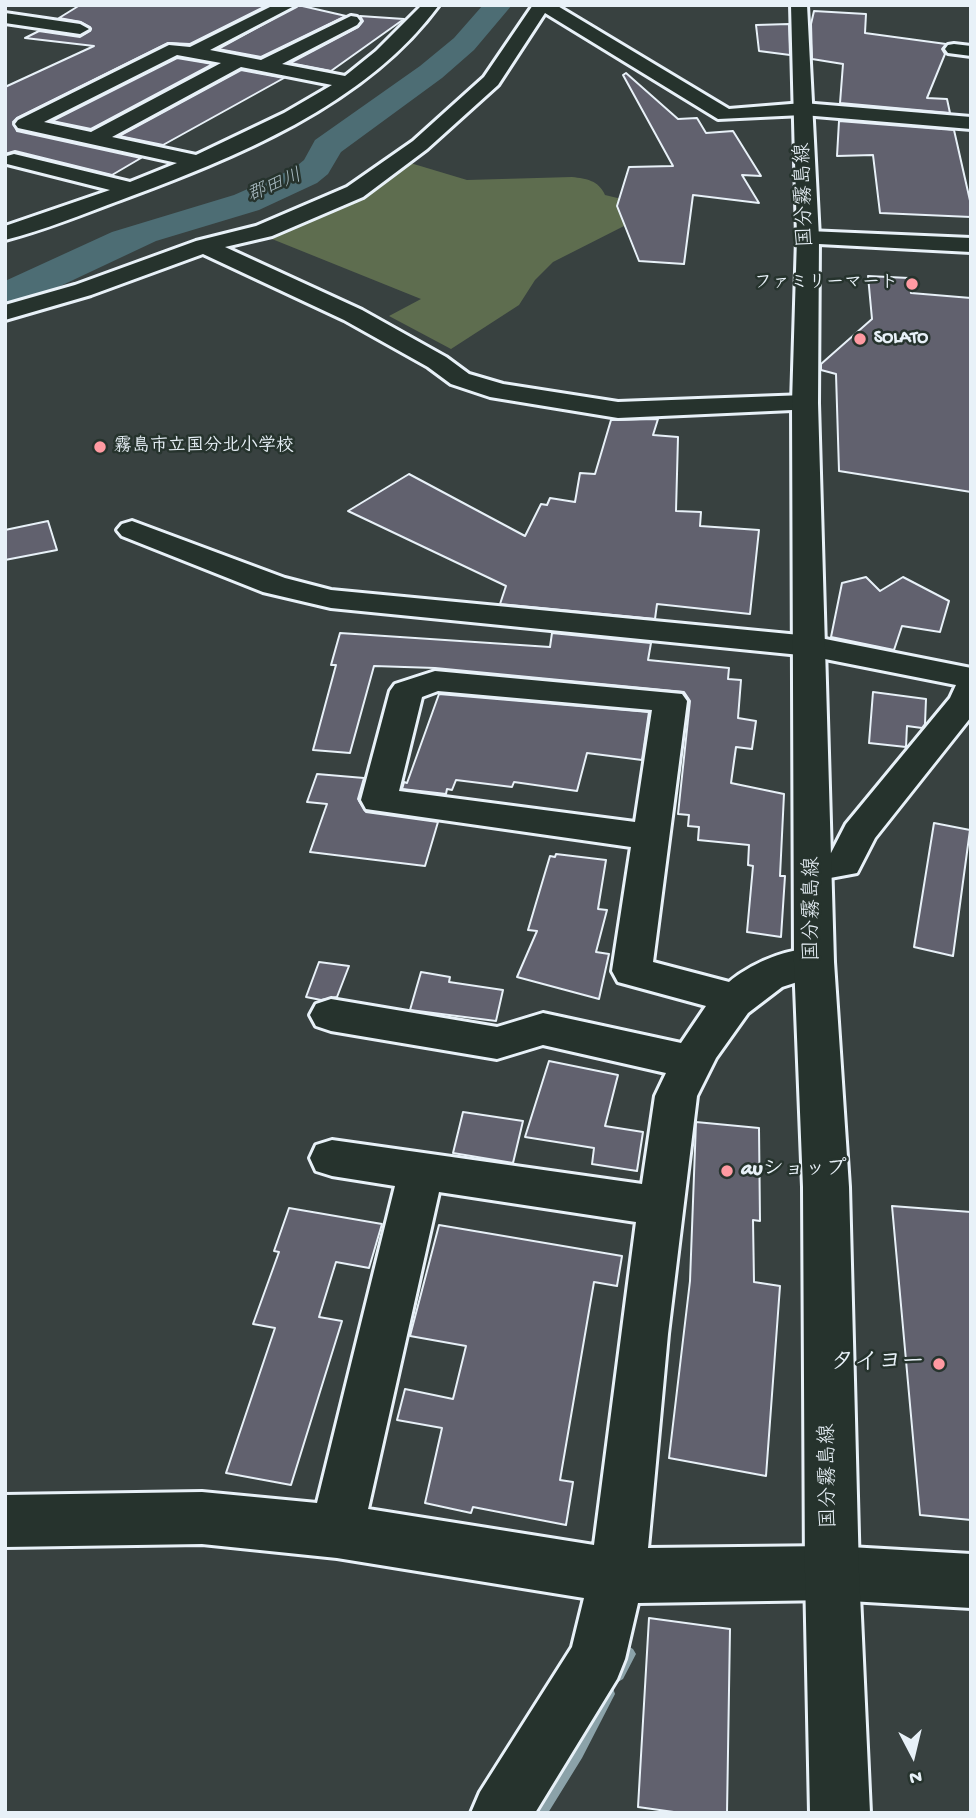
<!DOCTYPE html>
<html>
<head>
<meta charset="utf-8">
<style>
  body { margin:0 }
  #map { position:relative; width:976px; height:1818px; overflow:hidden; background:#384140; font-family:"Gochi Hand",sans-serif }
  canvas { display:block }
  .frame { position:absolute; inset:0; border:7px solid #e8f1f8; pointer-events:none }
  .north { position:absolute; left:878px; top:1720px; width:70px; height:70px; -webkit-text-stroke:5px #26332d; paint-order:stroke; rotate:173deg; font-size:19px; font-weight:700; line-height:28px; text-align:center; color:#e8f1f8 }
  .north::after { content:''; display:block; margin:auto; width:24px; height:32px; background:#e8f1f8; clip-path:polygon(50% 0,100% 100%,50% 72%,0 100%) }
</style>
</head>
<body>
<div id="map">
<canvas width="976" height="1818"></canvas>
<div class="frame"></div>
<div class="north">N</div>
</div>
<script>
const ctx = document.querySelector('canvas').getContext('2d');
ctx.lineJoin = 'round';
function fill(path, color) {
  ctx.fillStyle = color;
  ctx.fill(path, 'evenodd');
}
function strokePath(path, color, width, dash) {
  ctx.strokeStyle = color;
  ctx.lineWidth = width;
  ctx.lineCap = dash ? 'butt' : 'round';
  ctx.setLineDash(dash || []);
  ctx.stroke(path);
}
function drawText(font, color, halo, rows, align = 'center') {
  ctx.font = font + ' "Gochi Hand","Klee One",sans-serif';
  ctx.lineWidth = 5;
  ctx.setLineDash([]);
  ctx.textBaseline = 'middle';
  ctx.strokeStyle = halo;
  ctx.fillStyle = color;
  for (const [text, x, y, turn = 0] of rows) {
    ctx.save();
    ctx.translate(x, y);
    ctx.rotate((+turn || 0) * Math.PI / 180);
    ctx.textAlign = isNaN(turn) ? turn : align;
    if (halo) ctx.strokeText(text, 0, 0);
    ctx.fillText(text, 0, 0);
    ctx.restore();
  }
}
fill(new Path2D(`
  M407,162L467,180L572,177C587,179 598,180 605,195L634,202L628,224L553,262L535,280L519,305L451,349L389,316L421,299L267,237Z`), '#5e6d4f');
fill(new Path2D(`
  M628,1646L633,1649L636,1654L623,1679L618,1682L613,1679L610,1674L623,1649Z
  M607,1686L613,1688L615,1694L582,1758L548,1813H530L570,1746L601,1688Z`), '#8ba2a9');
fill(new Path2D(`
  M483,5H512L474,50L442,78L341,152L328,174L317,183L259,210L156,241L54,289L5,306V281L112,232L234,195L293,169L304,160L315,140L420,66L454,38Z`), '#4d6d74');
const building = new Path2D(`
  M80,5H268L190,44L168,43L17,118L13,122L17,131L141,158L112,175L15,151L5,154V87L94,46L25,38L39,31L80,37L90,31V27L81,22L59,18Z
  M298,5L346,16L261,57L218,49Z
  M814,11L866,14L865,33L946,44L942,49L945,54L927,98L947,99L950,113L840,103L843,64L812,59L811,24Z
  M360,16L404,19L331,71L290,63L358,27L363,21Z
  M789,24L790,55L759,51L756,25Z
  M177,58L213,64L91,129L52,121Z
  M241,70L284,78L163,145L119,136Z
  M626,73L678,119L697,118L706,133L733,131L761,176L742,175L759,203L693,195L684,264L639,261L617,206L629,167L673,166L623,75Z
  M839,121L954,130L971,205V217L880,213L873,155L837,156Z
  M868,276L909,278L911,293L971,298V492L839,471L836,374L821,370V364L872,319Z
  M658,419L653,435L678,437L676,511L701,512L700,526L759,530L750,614L657,604L655,619L500,604L506,586L348,511L409,474L525,536L541,504L547,505L550,498L575,502L580,473L595,474L611,420Z
  M48,521L57,550L5,560V530Z
  M866,577L880,591L903,577L949,601L940,632L902,626L894,650L831,637L842,583Z
  M340,633L550,647L552,633L651,643L648,660L729,668L728,679L741,680L738,718L756,721L752,749L736,747L731,783L784,794L780,876H785L781,937L747,932L753,866L748,865L749,845L698,840L699,827L688,826L689,815L678,814L690,701L684,692L435,668L374,666L350,753L313,750L336,665H331Z
  M873,692L926,699L925,724L922,728L907,726L906,747L869,743Z
  M439,694L649,712L642,760L587,753L577,791L514,782L512,787L456,780L452,790L447,789L446,794L402,789L404,782L407,783Z
  M317,774L364,778L358,799L366,812L438,822L425,866L310,852L327,804L307,802Z
  M934,823L970,830L953,956L914,947Z
  M556,854L606,860L598,909L607,910L596,952L609,954L599,999L517,977L537,931L528,930L550,856L555,857Z
  M319,962L349,966L337,997L321,1000L306,997Z
  M421,972L450,977L449,982L503,990L496,1021L410,1010Z
  M549,1061L618,1075L605,1126L643,1132L637,1171L592,1164L594,1148L525,1137Z
  M463,1112L523,1121L513,1163L453,1153Z
  M696,1122L759,1128L760,1221L753,1220L754,1282L780,1286L766,1476L669,1458L690,1281Z
  M892,1206L971,1212V1520L920,1515Z
  M289,1208L382,1224L369,1268L336,1262L319,1317L342,1321L291,1485L226,1473L275,1328L253,1324L279,1252L274,1251Z
  M439,1225L622,1256L617,1286L594,1282L560,1480L573,1482L566,1525L473,1507L471,1513L425,1503L442,1428L397,1420L405,1389L453,1399L466,1346L410,1336Z
  M649,1618L730,1629L727,1813H681L638,1807Z`);
fill(building, '#61616e');
strokePath(building, '#e8f1f8', 2);
const minor = new Path2D(`
  M274,5H296L210,50L261,60L351,16L357,17L360,21L357,25L282,64L345,76L376,51L422,5H439C365,106 234,158 121,200C83,214 45,230 5,240V226L110,190L7,164V156L14,154L130,182L177,163L18,128L15,124L18,120L169,45L190,47ZM177,55L221,63L91,132L44,122ZM241,67L332,85L284,113L196,155L112,137Z
  M533,5H556L729,109L803,103L971,117V129L803,115L718,119L545,13L498,85L427,149L363,197L272,236L225,247L362,310L446,357L469,374L503,384L618,402L805,395L814,397L818,403L814,409L618,418L490,397L451,384L428,367L344,320L203,254L91,295L5,320V305L75,285L196,241L256,226L347,187L413,141L484,77Z
  M5,13L80,24L89,29L80,34L5,23Z
  M954,44L971,46V56L948,53L945,49L948,45Z
  M808,231L971,238V252L800,243L797,238L800,233Z
  M132,521L285,578L331,590L810,636L971,668V717L875,838L857,873L814,881L801,877L795,868L801,859L831,853L846,824L950,698L956,685L810,656L331,608L263,592L122,536L117,530L122,524Z
  M435,671L682,694L687,701L653,962L729,982C753,962 798,942 828,952L834,962L828,972L782,987L748,1013L716,1058L697,1096L668,1334L648,1548L832,1546L971,1554V1608L832,1600L638,1603L625,1659L617,1679L535,1813H471L480,1792L572,1647L584,1598L337,1558L202,1544L5,1547V1495L202,1492L317,1503L395,1186L332,1176L316,1171L310,1158L316,1145L332,1140L642,1184L655,1096L666,1073L543,1045L497,1059L331,1031L316,1026L310,1015L316,1004L331,999L497,1027L543,1013L681,1043L706,1006L618,982L612,971L631,847L366,809L361,800L390,691L395,684ZM438,691L652,710L635,822L399,791L422,697ZM439,1192L636,1222L594,1545L368,1509Z`);
const major = new Path2D(`
  M791,5H807L819,238L818,403L834,962L849,1187L859,1573L870,1813H810L805,1573L803,1187L794,962L792,403L797,238Z`);
strokePath(minor, '#e8f1f8', 6);
strokePath(major, '#e8f1f8', 6);
fill(minor, '#26332d');
fill(major, '#26332d');
for (const [x, y, r, color] of [
  [912,284,7,"#ff9aa2"],
  [860,339,7,"#ff9aa2"],
  [100,447,7,"#ff9aa2"],
  [727,1171,7,"#ff9aa2"],
  [939,1364,7,"#ff9aa2"]
]) {
  const dot = new Path2D();
  dot.arc(x, y, r, 0, 2 * Math.PI);
  ctx.fillStyle = color;
  ctx.fill(dot);
  strokePath(dot, '#26332d', 2.5);
}
drawText('bold 18px', '#e8f1f8', '#26332d', [
  ["ファミリーマート",898,284,"right"],
  ["SOLATO",874,339],
  ["霧島市立国分北小学校",114,447]
], 'left');
drawText('italic 19px', '#aabcc3', '#26332d', [
  ["郡田川",275,187,-23]
]);
drawText('21px', '#e8f1f8', '#26332d', [
  ["国分霧島線",806,195,-92],
  ["国分霧島線",814,909,-90],
  ["国分霧島線",830,1476,-91]
]);
drawText('bold 21px', '#e8f1f8', '#26332d', [
  ["auショップ",741,1171]
], 'left');
drawText('bold 24px', '#e8f1f8', '#26332d', [
  ["タイヨー",925,1364]
], 'right');
</script>
</body>
</html>
